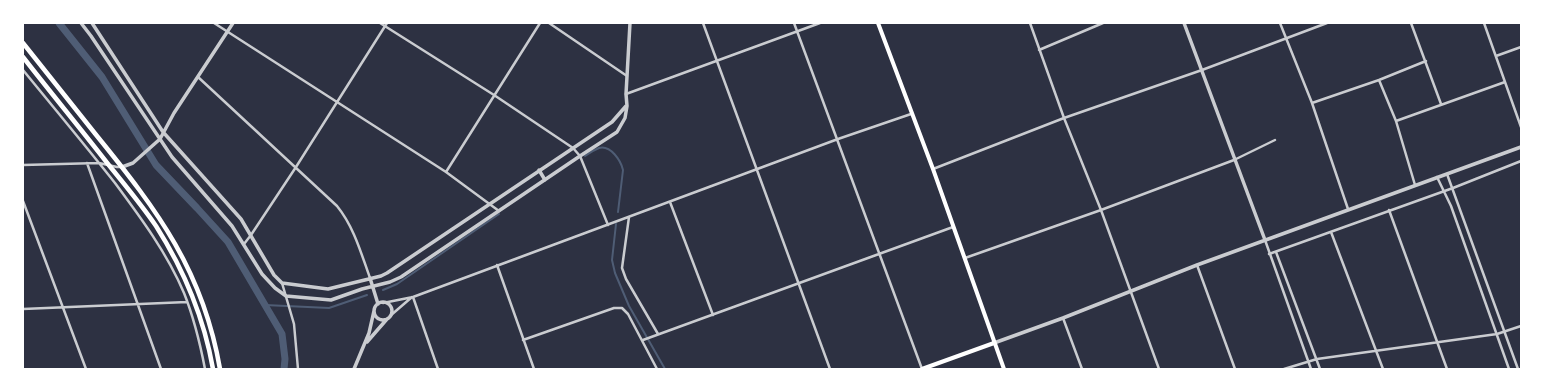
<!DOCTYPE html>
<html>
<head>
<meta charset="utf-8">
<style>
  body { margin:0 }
  #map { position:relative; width:1544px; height:392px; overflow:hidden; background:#2d3142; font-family:"Fira Sans",sans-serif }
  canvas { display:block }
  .frame { position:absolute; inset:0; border:24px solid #fff; pointer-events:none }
</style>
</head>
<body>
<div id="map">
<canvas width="1544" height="392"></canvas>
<div class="frame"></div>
</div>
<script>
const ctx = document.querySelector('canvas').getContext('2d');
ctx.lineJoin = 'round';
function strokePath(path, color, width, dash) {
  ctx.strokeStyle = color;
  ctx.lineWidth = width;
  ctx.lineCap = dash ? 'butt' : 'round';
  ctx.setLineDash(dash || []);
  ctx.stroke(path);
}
strokePath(new Path2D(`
  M585,156C589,153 594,150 599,148C611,145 621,161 623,170L618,212
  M616,224L612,260L615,273L629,306L665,369
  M383,290L397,284L499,214
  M265,305L329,308L367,295`), '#4f5d75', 2);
strokePath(new Path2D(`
  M59,23L102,77L156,165L197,208L228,242L282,334L285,359L284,369`), '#4f5d75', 7);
strokePath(new Path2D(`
  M214,23L446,172L499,211
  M380,23L494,95L573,148L580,156L608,225
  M549,23L627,76
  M703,23L830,369
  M794,23L922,369
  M1030,23L1064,118L1101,210L1159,369
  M1280,23L1312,103L1348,209
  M1411,23L1441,104
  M1484,23L1521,127
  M1039,50L1103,23
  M1496,56L1521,47
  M23,70C54,108 85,145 115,183C141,218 167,253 184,293C194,318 200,343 205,369
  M198,77L337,206C354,227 361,253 370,278
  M1379,80L1396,121L1415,185
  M626,94L820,23
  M1312,103L1379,80L1426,61
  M1396,121L1505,82
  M87,163L161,369
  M23,165L99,163L117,167H122
  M933,169L1064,118L1202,70L1327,23
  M446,172L540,23
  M1447,174L1518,369
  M1437,177L1451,206L1509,369
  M23,201L86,369
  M670,202L713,315
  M1389,210L1447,369
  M629,217L622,268L626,279L658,334
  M1331,232L1383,369
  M1265,240L1311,369
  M244,244L251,235L296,167L387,23
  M1276,252L1320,369
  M1269,254L1453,188L1521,161
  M965,258L1101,210L1234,160L1275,140
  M497,265L534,369
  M1197,265L1235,369
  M282,283L294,324L298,369
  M413,297L438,369
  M383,303L413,297L838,139L911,114
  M23,309L187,302
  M390,316L412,297
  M1063,318L1082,369
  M523,340L614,308H622L628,314L657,369
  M643,340L953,227
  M1284,369L1317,359L1497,334L1521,326`), '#caccd0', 2.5);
strokePath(new Path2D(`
  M81,23L91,36L172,157L232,226L262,274L275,288L286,296L331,300L362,289L390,282L401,277L580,156L617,132L625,118L627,106L626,94L630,23
  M92,23L163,132L241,219L274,275L282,283L328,289L381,276L387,273L612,122L626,106
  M1184,23L1265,240
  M122,167L133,163L160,139L174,113L233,23
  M539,170L545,180
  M370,278L378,304
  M374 311a9 9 0 1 1 18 0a9 9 0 1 1-18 0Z
  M367,342L387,319
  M994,343L1063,318L1197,265L1521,147
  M354,369L369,333L374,311`), '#caccd0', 3.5);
strokePath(new Path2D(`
  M878,23L933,169L1004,369
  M922,369L994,343`), '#fff', 4);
strokePath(new Path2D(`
  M23,43C48,74 72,105 97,136C158,211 203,271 220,369
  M23,57C51,93 80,128 108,164C124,184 141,204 156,226C184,270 204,318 213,369`), '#fff', 4.5);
</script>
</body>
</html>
